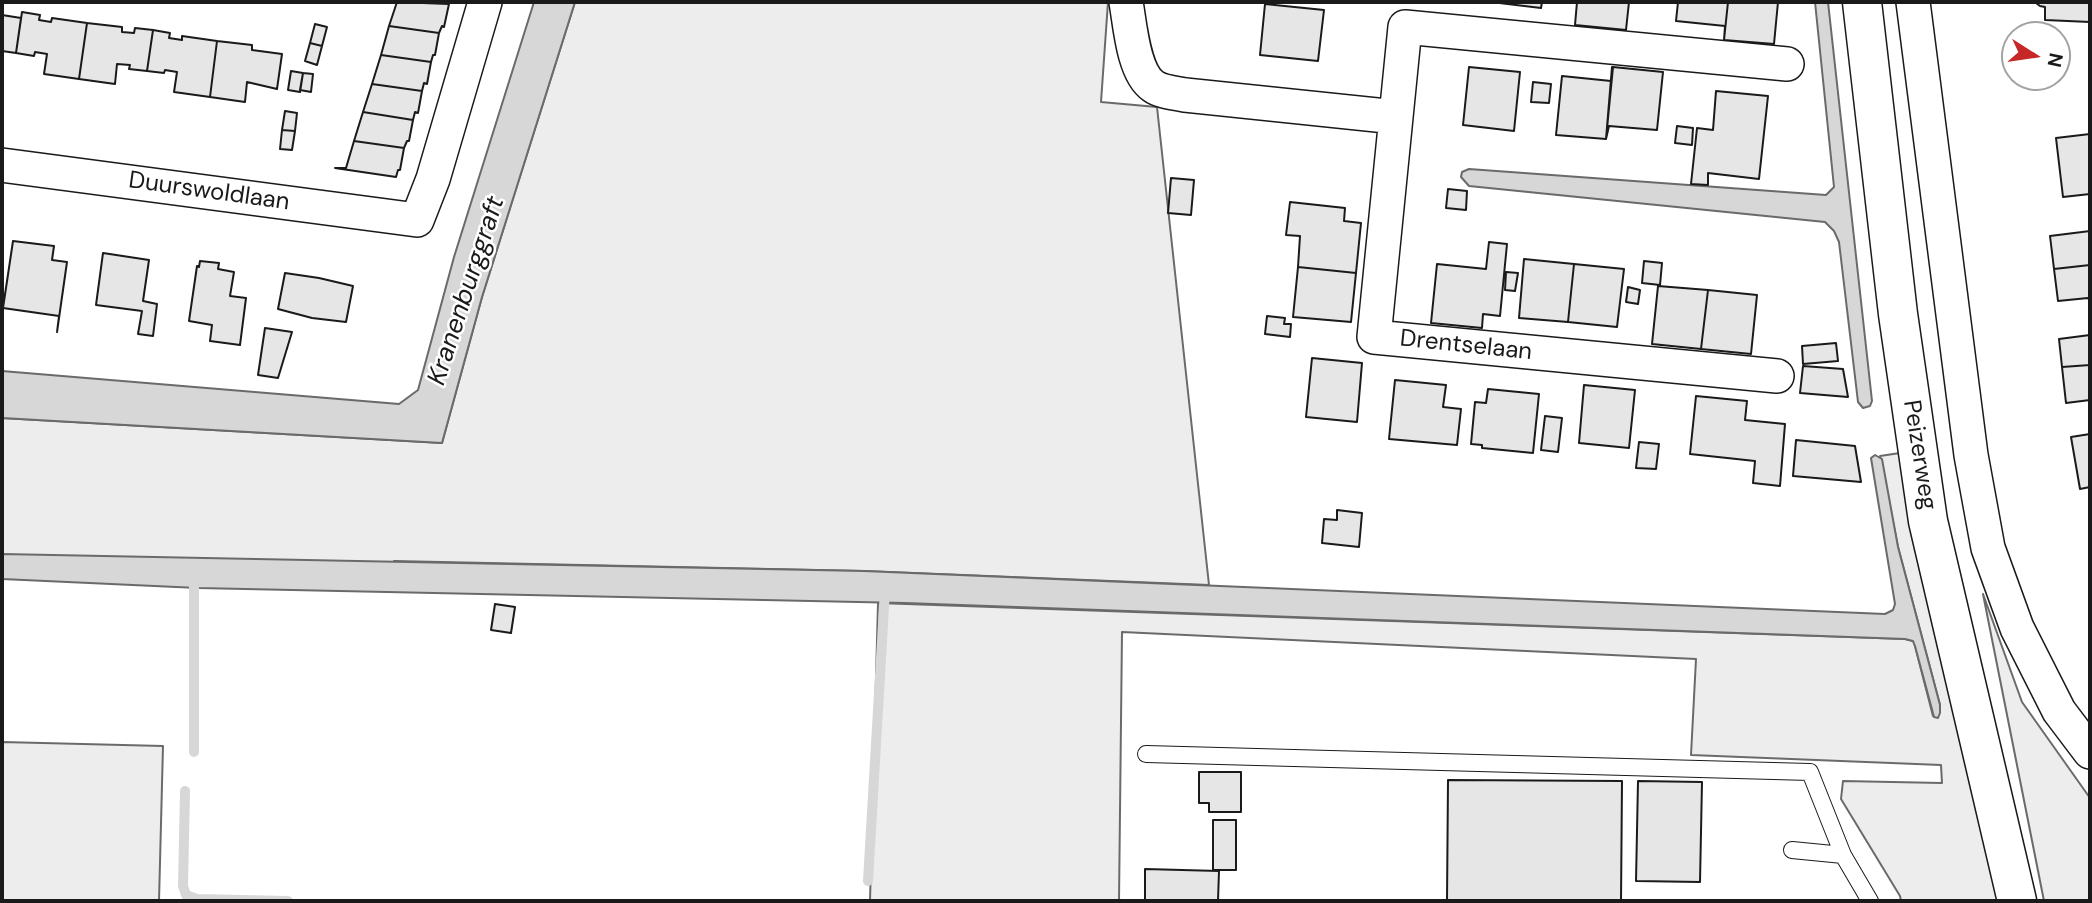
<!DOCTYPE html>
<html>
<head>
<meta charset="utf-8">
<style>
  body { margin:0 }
  #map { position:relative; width:2092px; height:903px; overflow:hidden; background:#fff; font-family:"DM Sans",sans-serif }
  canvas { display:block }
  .frame { position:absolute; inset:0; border:4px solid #1a1a1a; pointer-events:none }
  .north { position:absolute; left:2001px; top:21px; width:70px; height:70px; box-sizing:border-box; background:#fff; border:2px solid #a3a3a3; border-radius:50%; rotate:102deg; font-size:19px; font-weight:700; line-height:28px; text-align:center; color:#1a1a1a }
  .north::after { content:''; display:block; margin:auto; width:24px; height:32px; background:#c62828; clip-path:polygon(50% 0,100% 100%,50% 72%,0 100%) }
</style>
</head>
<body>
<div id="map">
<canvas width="2092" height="903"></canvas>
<div class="frame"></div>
<div class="north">N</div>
</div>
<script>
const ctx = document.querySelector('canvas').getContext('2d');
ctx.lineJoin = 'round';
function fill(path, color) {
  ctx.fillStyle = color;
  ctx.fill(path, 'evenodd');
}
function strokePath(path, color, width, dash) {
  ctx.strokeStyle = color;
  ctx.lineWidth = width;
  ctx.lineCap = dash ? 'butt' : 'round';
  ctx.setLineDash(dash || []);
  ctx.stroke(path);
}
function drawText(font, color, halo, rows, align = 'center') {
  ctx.font = font + ' "DM Sans",sans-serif';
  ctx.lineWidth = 5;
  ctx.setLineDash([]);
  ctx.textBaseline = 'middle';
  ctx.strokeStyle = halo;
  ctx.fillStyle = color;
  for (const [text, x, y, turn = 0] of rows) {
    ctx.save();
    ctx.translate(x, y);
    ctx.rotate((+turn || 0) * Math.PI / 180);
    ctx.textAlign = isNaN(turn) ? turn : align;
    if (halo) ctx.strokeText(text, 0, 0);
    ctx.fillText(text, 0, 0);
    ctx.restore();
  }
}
const built = new Path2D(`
  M575,2H1108L1101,102L1157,107L1209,585L864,571L394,561L388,575L2,561V418L442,443L482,297Z
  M1900,453L1999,901H1901L1900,896L1841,799L1843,781L1942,783L1941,765L1691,755L1696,659L1122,632L1119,901H870L878,603L1905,639L1913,641L1915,646L1933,716L1940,705L1898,547L1880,456Z
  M1983,594L2022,702L2090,798V901H2044Z
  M2,742L163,746L159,901H2Z`);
fill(built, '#ededed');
strokePath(built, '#6a6a6a', 2);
const water = new Path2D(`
  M534,2H575L482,297L442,443L2,418V371L399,404L418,390L454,257Z
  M1815,2H1828L1872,401L1870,406L1863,408L1858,402L1839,242L1834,231L1825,222L1469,186L1461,177L1462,172L1469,169L1826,195L1834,187Z
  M1875,455L1882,459L1898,547L1940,705V713L1938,718L1934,717L1915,646L1913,641L1905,639L905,603L198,588L2,579V554L864,571L1885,614L1893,610L1895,604L1871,458Z`);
fill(water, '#d7d7d7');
strokePath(water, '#6a6a6a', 2);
strokePath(new Path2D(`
  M194,577V752
  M185,791L183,886L186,895L197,899L288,901
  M868,881L885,590`), '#d7d7d7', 10);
const building = new Path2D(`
  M397,2L449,4L444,27L442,26L439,33L389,26Z
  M1491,2H1542L1541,8Z
  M1577,2H1629L1626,30L1575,25Z
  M1678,2H1728L1724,40L1725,26L1676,21Z
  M1728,2H1778L1774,44L1724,40Z
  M2090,2V22L2045,20V7L2040,6L2036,3Z
  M1265,4L1324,10L1318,61L1260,55Z
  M22,12L40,15L39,20L51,22L52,18L87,23L79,79L44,74L47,54L35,52L34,56L16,53Z
  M2,15L21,18L16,53L2,51Z
  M87,23L122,27V32L134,33L135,28L153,30L147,71L129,69L130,65L117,64L115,84L79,79Z
  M315,24L327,27L322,46L310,43Z
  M389,26L439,33L435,55H433L431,62L381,55Z
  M153,30L170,33L169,38L182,40V36L217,41L210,97L174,92L177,72L165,70L164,73L147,71Z
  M217,41L252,45V50L282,54L277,89L247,82L245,102L210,97Z
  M310,43L322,46L317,65L305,61Z
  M381,55L431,62L427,84L424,83L422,91L372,84Z
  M1469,67L1520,72L1514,131L1463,125Z
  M1612,67L1606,139L1556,135L1562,76L1611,81Z
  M1613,67L1663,72L1657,130L1609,126L1606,139Z
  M291,71L303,73L300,92L288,90Z
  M303,73L313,74L311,92L300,90Z
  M1533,82L1551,84L1549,103L1531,102Z
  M372,84L422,91L418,113L415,112L413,120L363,112Z
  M1716,91L1768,96L1759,179L1708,173V185L1691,184L1697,128L1713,130Z
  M285,111L297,113L295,131L282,130Z
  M363,112L413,120L409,141H407L404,148L354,141Z
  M1677,126L1693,128L1692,145L1675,143Z
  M282,130L295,131L292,150L280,149Z
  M2090,134V194L2063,197L2056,138Z
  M354,141L404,148L400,170H398L396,177L335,168H346Z
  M1171,178L1194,180L1191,215L1168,213Z
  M1448,189L1467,191L1466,210L1446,208Z
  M1290,202L1345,208L1344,221L1361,223L1356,273L1298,267L1300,236L1286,235Z
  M2090,231V265L2054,269L2050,236Z
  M13,241L54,246L52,260L67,262L57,332L59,316L3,308Z
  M1489,242L1507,244L1500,316L1483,314L1482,328L1431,323L1437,264L1486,269Z
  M103,253L149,260L143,301L157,304L153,336L138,334L142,311L96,305Z
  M1524,259L1574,264L1568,322L1519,318Z
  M200,261L219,263L218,269L234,272L230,296L246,298L240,345L210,341L212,325L189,321L197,266L199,267Z
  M1644,261L1662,263L1660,285L1642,283Z
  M1574,264L1624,269L1617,327L1568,322Z
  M2090,265V301L2088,298L2058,301L2054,269Z
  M1298,267L1356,273L1351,322L1293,317Z
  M1506,272L1518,273L1515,291L1505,290Z
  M285,273L319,278L353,286L346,322L312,318L278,309Z
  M1658,286L1708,290L1701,349L1652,344Z
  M1628,287L1640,290L1638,304L1626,302Z
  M1708,290L1757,295L1751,354L1701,349Z
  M1267,316L1285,318L1284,324H1291L1290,337L1265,334Z
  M265,328L292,332L278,378L258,375Z
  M2090,335V365L2062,367L2059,339Z
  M1836,343L1838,361L1803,364L1802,346Z
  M1312,358L1362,363L1357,422L1306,417Z
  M2090,365V400L2066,403L2062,367Z
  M1803,366L1843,369L1848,397L1800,393Z
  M1395,380L1446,385L1443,407L1461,409L1457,445L1389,439Z
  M1584,385L1635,390L1629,448L1579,443Z
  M1488,389L1539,394L1533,453L1482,448V445L1471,444L1475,402L1486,403Z
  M1696,396L1747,401L1745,420L1785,424L1780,486L1753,483L1755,461L1690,454Z
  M1545,416L1562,418L1558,452L1541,450Z
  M2090,434V487L2080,489L2071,437Z
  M1796,440L1855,446L1861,482L1793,476Z
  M1639,442L1659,444L1656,469L1636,468Z
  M1337,510L1362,513L1359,547L1322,543L1324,519L1337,520Z
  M495,604L515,607L511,633L491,630Z
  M1199,772H1241V812H1209V803H1199Z
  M1448,780L1622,781L1621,901H1447Z
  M1638,781L1702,782L1700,882L1636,881Z
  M1213,820H1236V870H1213Z
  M1145,869L1219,871L1218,901H1145Z`);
fill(building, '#e6e6e6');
strokePath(building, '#1a1a1a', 2);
const lane = new Path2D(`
  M1146,754L1810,772L1843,855
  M1792,850L1843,855L1870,901`);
const street = new Path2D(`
  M1126,2C1130,24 1133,72 1153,86C1161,92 1175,93 1185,95L1396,117
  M1913,2L1971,455L1988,548L2017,628L2059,711L2090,752
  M2,165L417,220L433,179L485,2
  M1777,376L1374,337L1405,27L1787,64`);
const secondary = new Path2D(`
  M1862,2L1898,314L1928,521L2017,901`);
strokePath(lane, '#1a1a1a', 18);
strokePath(street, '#1a1a1a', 36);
strokePath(secondary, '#1a1a1a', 41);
strokePath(lane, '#fff', 16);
strokePath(street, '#fff', 33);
strokePath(secondary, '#fff', 38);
drawText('24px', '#1a1a1a', '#fff', [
  ["Duurswoldlaan",209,192,8],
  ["Drentselaan",1466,346,6],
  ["Peizerweg",1919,455,81]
]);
drawText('italic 26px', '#1a1a1a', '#fff', [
  ["Kranenburggraft",467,291,-72]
]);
</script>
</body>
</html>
